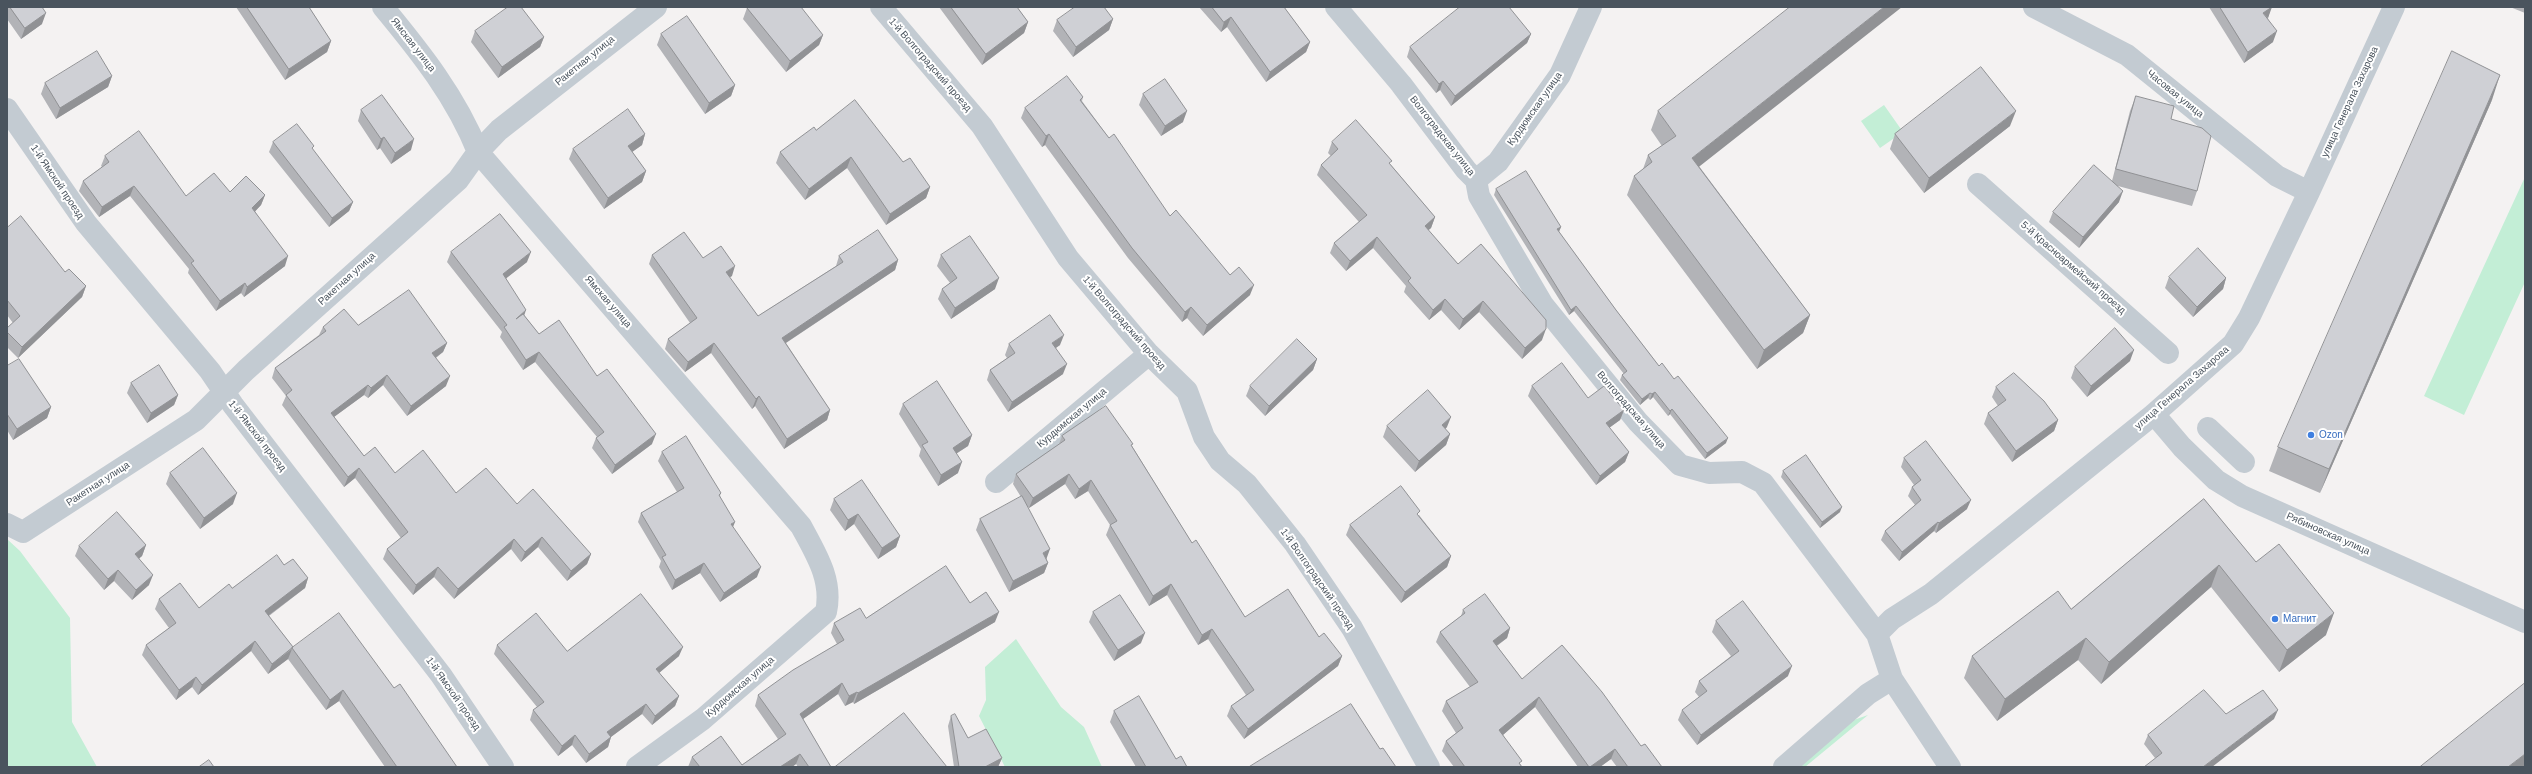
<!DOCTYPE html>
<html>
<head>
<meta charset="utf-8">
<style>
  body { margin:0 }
  #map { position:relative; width:2532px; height:774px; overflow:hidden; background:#f4f2f2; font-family:Arial,sans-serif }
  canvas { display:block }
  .frame { position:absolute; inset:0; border:8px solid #4a545e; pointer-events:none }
</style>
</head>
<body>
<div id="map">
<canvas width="2532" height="774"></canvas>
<div class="frame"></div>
</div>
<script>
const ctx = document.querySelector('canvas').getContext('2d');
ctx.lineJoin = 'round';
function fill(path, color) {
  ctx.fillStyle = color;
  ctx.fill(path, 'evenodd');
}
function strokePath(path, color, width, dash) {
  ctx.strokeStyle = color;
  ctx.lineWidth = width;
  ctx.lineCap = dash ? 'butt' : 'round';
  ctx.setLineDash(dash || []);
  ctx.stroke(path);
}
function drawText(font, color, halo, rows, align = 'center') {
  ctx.font = font + ' Arial,sans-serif';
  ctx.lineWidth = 4;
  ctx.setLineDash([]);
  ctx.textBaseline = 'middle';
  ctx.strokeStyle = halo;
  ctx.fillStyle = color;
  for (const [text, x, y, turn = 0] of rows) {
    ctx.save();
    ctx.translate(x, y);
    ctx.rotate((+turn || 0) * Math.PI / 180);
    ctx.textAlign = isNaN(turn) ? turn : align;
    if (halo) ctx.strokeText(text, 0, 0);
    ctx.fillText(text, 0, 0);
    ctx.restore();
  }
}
fill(new Path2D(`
  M1884,105L1903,132L1880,148L1861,121Z
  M2525,177V282L2464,415L2424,396Z
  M7,539L20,551L70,618L72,722L97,767H7Z
  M1016,639L1061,707L1084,727L1102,767H1005L979,716L986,700L985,667Z
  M1868,715L1805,767H1797L1845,723Z`), '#c3eed6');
strokePath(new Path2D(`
  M383,7C421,53 456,97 478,152L801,526C816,554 833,580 826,612L703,719L637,767
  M881,7L982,126L1068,258L1149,354L1187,391L1204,437L1220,461L1247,484L1295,544L1352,628L1429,767
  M1336,7L1401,84L1466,170L1476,180L1479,196L1543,305L1638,422L1680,465L1709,473L1742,472L1763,483L1877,634L1892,679L1950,767
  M2034,7L2127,55L2277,176L2309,192
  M7,109L86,223L210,371L233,405L441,675L503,767
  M1476,180L1498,162L1560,75L1591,7
  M1978,184L2168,353
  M2154,414L2182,447L2216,480L2242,496L2525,622
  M2208,428L2244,462
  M996,482L1149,354
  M7,524L23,532L196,420L246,370L458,180L478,152L499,130L656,7
  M1877,634L1892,619L1931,594L2154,414L2233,344L2249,318L2309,192L2394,7
  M1784,767L1868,694L1892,679`), '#c3cbd2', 22);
fill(new Path2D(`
  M7,7H42V24L21,39L7,19Z
  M236,7H309L331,41L327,52L285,80Z
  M939,7H1017L1028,22L1024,33L982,65Z
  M1199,7H1284L1310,42L1306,52L1266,82L1227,27L1221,32Z
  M2209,7H2271L2268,18L2273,42L2244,63Z
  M2510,7H2525V13Z
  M747,8L823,35L819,45L786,72L743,19Z
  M1113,19L1109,30L1073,57L1053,31L1057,20Z
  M475,31L544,37L540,47L498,78L471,42Z
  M661,34L735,85L731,96L705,114L657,45Z
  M1531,34L1527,43L1451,106L1440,90L1436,93L1407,57L1410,47Z
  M112,76L108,87L56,119L41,94L45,83Z
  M1143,94L1183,122L1161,136L1139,105Z
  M2136,96L2171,119L2197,191L2192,206L2118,186L2119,202L2079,248L2049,222L2053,212L2112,181L2130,111Z
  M1083,97L1082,101L1109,138L1170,216L1250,295L1203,336L1187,318L1182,322L1128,258L1045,145L1042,147L1021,118L1025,108Z
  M2492,100L2320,493L2269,471L2278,447Z
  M361,110L411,150L391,164L380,148L377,150L358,121Z
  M1658,111L1810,315L1803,333L1757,369L1627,195L1634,176L1643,169L1648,155L1662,146L1651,130Z
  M2010,126L1924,193L1890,149L1895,134Z
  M816,130L903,162L930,187L926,198L886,225L847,168L805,200L776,163L780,152Z
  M645,134L642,145L632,152L646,171L642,182L604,209L569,159L573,149Z
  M273,142L313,150L353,202L349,211L329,227L269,152Z
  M1332,142L1391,165L1435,217L1431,228L1428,230L1458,264L1542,340L1522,359L1479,312L1459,330L1441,310L1429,320L1404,292L1406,286L1373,248L1346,271L1330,253L1334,243L1359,222L1317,175L1321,165L1331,156L1328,153Z
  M105,156L186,196L230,192L265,195L261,205L255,211L285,266L244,297L241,293L216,311L188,273L189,269L130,196L99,217L79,191L83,181L102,167L101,166Z
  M1496,189L1561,227L1559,232L1616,310L1659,366L1726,443L1705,459L1670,414L1668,416L1653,397L1650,400L1648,398L1640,405L1620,380L1622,375L1624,374L1574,311L1569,315L1494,195Z
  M7,228L65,272L86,286L82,297L18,358L7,347V328L13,323L7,315Z
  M451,252L527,262L506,278L524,315L539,334L597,376L652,444L612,474L592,448L596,438L597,437L535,362L523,370L500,337L502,332L447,262Z
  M652,255L703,258L732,276L729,277L758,316L836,266L839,256L898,260L895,270L786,343L830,410L827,420L784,449L755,406L752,409L711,353L685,372L665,349L668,339L690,323L649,264Z
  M941,255L995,289L951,319L938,299L942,289L950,283L937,266Z
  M2169,277L2226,278L2223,289L2193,317L2165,288Z
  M358,325L447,343L443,352L436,358L446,386L407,416L383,385L368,398L364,395L334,417L364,456L395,473L456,493L517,504L591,554L587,564L567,581L538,547L521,562L511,549L454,599L434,577L413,595L383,559L387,549L401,538L355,478L344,487L282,405L286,396L272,378L275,368L319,335L323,327Z
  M1009,344L1060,345L1056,348L1063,374L1008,412L987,380L990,370L1007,358L1005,355Z
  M1317,359L1313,370L1265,416L1246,396L1250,386Z
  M2130,361L2087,397L2071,378L2075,367Z
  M7,366L51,407L47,418L13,440L7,430Z
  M131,383L178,395L174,405L147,423L127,393Z
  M1532,386L1588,398L1624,410L1620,420L1609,428L1629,452L1625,462L1596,485L1528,396Z
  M1996,387L2058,420L2054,431L2012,462L1984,424L1988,413L1998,406L1992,397Z
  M903,404L972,435L968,446L956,454L958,473L938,486L919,456L921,449L899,414Z
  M1387,426L1447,427L1445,429L1450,434L1446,445L1415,472L1383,437Z
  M1062,436L1132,446L1192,543L1245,617L1319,637L1342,656L1338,666L1244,739L1227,716L1231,706L1246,695L1208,639L1198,645L1167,595L1149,606L1106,535L1110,525L1088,491L1075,499L1065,484L1029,508L1027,506L1048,563L1044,573L1009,592L976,530L980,519L1021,497L1013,484L1016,474L1059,444Z
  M662,452L721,493L720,496L733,527L757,577L720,602L700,573L672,590L659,567L661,561L638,522L641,513L677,492L658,461Z
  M1904,458L1967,509L1936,533L1934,531L1899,561L1881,540L1885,531L1915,505L1908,496L1912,487L1914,485L1901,467Z
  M1783,471L1840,512L1820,528L1781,477Z
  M170,473L233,504L200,529L166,484Z
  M834,499L900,536L896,547L878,559L854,524L845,531L830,510Z
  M2204,499L2256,562L2326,635L2279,672L2211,587L2101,684L2078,660L1997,721L1964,678L1972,656L2071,609Z
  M1419,515L1451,556L1447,567L1401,603L1346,535L1350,525Z
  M146,545L142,556L139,558L149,585L132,600L114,581L104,590L75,556L79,546Z
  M284,565L308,578L305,588L269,616L293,647L394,688L457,767H385L339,701L326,710L288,659L268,674L251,651L198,695L192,687L176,700L142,655L146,645L169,628L155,609L159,599L199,608L232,588Z
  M970,603L995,622L854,704L853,702L845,706L838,694L803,719L831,767H798L796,764L792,767H688L692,757L742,765L778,739L755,706L758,695L837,644L831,633L834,623Z
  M1463,610L1510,628L1507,638L1497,646L1522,679L1641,746L1662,767H1617L1611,759L1600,767H1578L1535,707L1503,735L1522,767H1454L1442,751L1446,741L1456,733L1442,711L1446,701L1470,687L1436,642L1440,632L1461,616Z
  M1093,612L1141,643L1114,661L1089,622Z
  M1716,621L1788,676L1697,745L1678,720L1682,710L1699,697L1695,692L1699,681L1731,656L1712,632Z
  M497,645L567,651L679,656L659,673L679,696L675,706L652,725L642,714L611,737L608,747L586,763L572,745L558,756L530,720L533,710L537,707L494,654Z
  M1114,711L1176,759L1187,767H1136L1110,722Z
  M2226,714L2274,719L2155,758L2144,744L2148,735Z
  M951,716L968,738L1002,758L998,767H954L948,726Z`), '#b2b3b7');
fill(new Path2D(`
  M1884,7H1902L1686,177L1692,158Z
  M2272,7L2268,18L2263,13Z
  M46,13L42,24L21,39L25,28Z
  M1231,17L1227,27L1221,32L1224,22Z
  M1113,19L1109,30L1073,57L1076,47Z
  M1028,22L1024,33L982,65L986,54Z
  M2277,31L2273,42L2244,63L2248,52Z
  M1531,34L1527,43L1451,106L1455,96Z
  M823,35L819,45L786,72L790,61Z
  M544,37L540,47L498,78L502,67Z
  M331,41L327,52L285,80L289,69Z
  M1310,42L1306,52L1266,82L1270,72Z
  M2500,75L2492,100L2320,493L2329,469Z
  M112,76L108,87L56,119L60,108Z
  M1443,81L1440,90L1436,93L1439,84Z
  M735,85L731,96L705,114L709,103Z
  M1187,111L1183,122L1161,136L1165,126Z
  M2016,111L2010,126L1924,193L1929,178Z
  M645,134L642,145L625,157L628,146Z
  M1049,134L1045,145L1042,147L1046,136Z
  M384,137L380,148L377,150L381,139Z
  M414,139L411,150L391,164L395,153Z
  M851,157L847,168L805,200L809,189Z
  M646,171L642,182L604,209L608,198Z
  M134,186L130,196L99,217L102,207Z
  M930,187L926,198L886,225L890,214Z
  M2123,191L2119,202L2079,248L2083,237Z
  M265,195L261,205L249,218L252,208Z
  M353,202L349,211L329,227L332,218Z
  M1435,217L1431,228L1421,237L1425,226Z
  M1561,227L1558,233L1557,229Z
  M1377,237L1373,248L1346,271L1350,261Z
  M531,252L527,262L499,284L503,274Z
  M288,256L285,266L244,297L247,287Z
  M898,260L895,270L778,348L782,338Z
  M735,266L732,276L722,282L726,272Z
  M999,278L995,289L951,319L955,308Z
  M2226,278L2223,289L2193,317L2197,307Z
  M245,283L241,293L216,311L220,301Z
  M1254,285L1250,295L1203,336L1207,325Z
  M86,286L82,297L18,358L22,347Z
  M1445,299L1441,310L1429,320L1433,310Z
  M1483,301L1479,312L1459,330L1463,319Z
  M1576,306L1574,311L1569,315L1571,310Z
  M1191,307L1187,318L1182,322L1185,312Z
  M526,310L523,319H516Z
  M1810,315L1803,333L1757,369L1764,350Z
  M1546,329L1542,340L1522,359L1525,348Z
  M1064,335L1060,345L1048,353L1052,343Z
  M447,343L443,352L428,363L432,353Z
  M714,343L711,353L685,372L688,362Z
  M2134,350L2130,361L2087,397L2091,386Z
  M539,352L535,362L523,370L526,360Z
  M1317,359L1313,370L1265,416L1269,406Z
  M1067,364L1063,374L1008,412L1012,402Z
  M387,375L383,385L368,398L371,388Z
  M450,376L446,386L407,416L411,406Z
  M368,385L364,395L327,422L331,413Z
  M1655,392L1653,397L1650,400L1652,394Z
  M1650,393L1648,398L1640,405L1642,399Z
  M178,395L174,405L147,423L151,413Z
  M759,396L755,406L752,409L756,399Z
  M51,407L47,418L13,440L17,429Z
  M1672,409L1670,414L1668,416L1670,411Z
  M830,410L827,420L784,449L787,439Z
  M1624,410L1620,420L1602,433L1606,423Z
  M1451,417L1447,427L1438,436L1442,425Z
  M2058,420L2054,431L2012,462L2016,451Z
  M656,434L652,444L612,474L615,465Z
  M1450,434L1446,445L1415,472L1419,461Z
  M972,435L968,446L949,458L953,448Z
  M1728,438L1726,443L1705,459L1707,453Z
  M1629,452L1625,462L1596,485L1600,476Z
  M962,462L958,473L938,486L941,475Z
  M359,468L355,478L344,487L348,477Z
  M1069,474L1065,484L1029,508L1033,498Z
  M1091,480L1088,491L1075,499L1079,489Z
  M237,493L233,504L200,529L204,518Z
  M1971,500L1967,509L1936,533L1939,523Z
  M1842,507L1840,512L1820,528L1822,522Z
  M858,514L854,524L845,531L848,520Z
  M735,522L731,532V524Z
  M1938,522L1934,531L1899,561L1902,552Z
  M900,536L896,547L878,559L882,548Z
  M542,537L538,547L521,562L525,552Z
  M514,539L511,549L454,599L458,589Z
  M146,545L142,556L132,565L135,554Z
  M1050,549L1046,560L1043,553Z
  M591,554L587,564L567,581L571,571Z
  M1451,556L1447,567L1401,603L1405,592Z
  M704,563L700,573L672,590L675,580Z
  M1048,563L1044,573L1009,592L1013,581Z
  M2219,565L2211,587L2101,684L2109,662Z
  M438,567L434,577L413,595L416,585Z
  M761,567L757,577L720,602L724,593Z
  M118,570L114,581L104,590L108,579Z
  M153,575L149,585L132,600L136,590Z
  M308,578L305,588L261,621L265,611Z
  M1171,584L1167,595L1149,606L1153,596Z
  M999,612L995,622L854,704L858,693Z
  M2334,613L2326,635L2279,672L2287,650Z
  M1510,628L1507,638L1489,651L1493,641Z
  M1212,629L1208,639L1198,645L1202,635Z
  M1145,633L1141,643L1114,661L1118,650Z
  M2086,638L2078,660L1997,721L2005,699Z
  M255,641L251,651L198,695L202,685Z
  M683,647L679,656L652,679L656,669Z
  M292,649L288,659L268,674L272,664Z
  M1342,656L1338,666L1244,739L1248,729Z
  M1792,666L1788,676L1697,745L1701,735Z
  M196,677L192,687L176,700L179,690Z
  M842,683L838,694L796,724L800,714Z
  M343,690L339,701L326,710L330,700Z
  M857,692L853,702L845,706L849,696Z
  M679,696L675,706L652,725L655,716Z
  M1539,697L1535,707L1496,741L1499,730Z
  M646,704L642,714L604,742L607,732Z
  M2278,710L2274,719L2212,767H2203Z
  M575,735L572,745L558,756L562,746Z
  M611,737L608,747L586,763L589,754Z
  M1615,749L1611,759L1600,767H1590Z
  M800,754L796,764L792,767H780Z
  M2525,754V767H2508Z
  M1002,758L998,767H985Z`), '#919295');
const building = new Path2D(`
  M10,7H42L46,13L25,28Z
  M247,7H309L331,41L289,69Z
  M508,7H521L544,37L502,67L475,31Z
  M748,7H801L823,35L790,61L747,8Z
  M951,7H1017L1028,22L986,54Z
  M1075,7H1104L1113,19L1076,47L1057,20Z
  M1212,7H1284L1310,42L1270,72L1231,17L1224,22Z
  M1460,7H1509L1531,34L1455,96L1443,81L1439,84L1410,47Z
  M1790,7H1884L1692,158L1810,315L1764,350L1634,176L1652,162L1648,155L1676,136L1658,111Z
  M2220,7H2272L2263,13L2277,31L2248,52Z
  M687,16L735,85L709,103L661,34Z
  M97,51L112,76L60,108L45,83Z
  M2452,51L2500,75L2329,469L2278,447Z
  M1981,67L2016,111L1929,178L1895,134Z
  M1067,76L1083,97L1080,100L1109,138L1114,134L1170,216L1176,210L1230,275L1239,267L1254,285L1207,325L1191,307L1185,312L1132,248L1049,134L1046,136L1025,108Z
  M1165,79L1187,111L1165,126L1143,94Z
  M382,95L414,139L395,153L384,137L381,139L361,110Z
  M2136,96L2174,106L2171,119L2202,128L2211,136L2197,191L2116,169Z
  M855,100L903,162L910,158L930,187L890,214L851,157L809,189L780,152L814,127L816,130Z
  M628,109L645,134L628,146L646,171L608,198L573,149Z
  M1356,120L1392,161L1389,163L1435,217L1425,226L1458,264L1481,244L1546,320V329L1525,348L1483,301L1463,319L1445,299L1433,310L1408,281L1411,278L1377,237L1350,261L1334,243L1367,215L1321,165L1338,149L1332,142Z
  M297,124L314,146L312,148L353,202L332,218L273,142Z
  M139,131L186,196L214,173L230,192L246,176L265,195L252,208L288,256L247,287L245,283L220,301L191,263L194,261L134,186L102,207L83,181L109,162L105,156Z
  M2094,165L2123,191L2083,237L2053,212Z
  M1526,171L1561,227L1557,229L1616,310L1659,366L1662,363L1674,379L1678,376L1728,438L1707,453L1672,409L1670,411L1655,392L1652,394L1650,393L1642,399L1622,375L1627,371L1576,306L1571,310L1496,189Z
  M500,214L531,252L503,274L526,310L516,319L523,314L539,334L559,320L597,376L607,369L656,434L615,465L596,438L604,432L539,352L526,360L504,327L507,325L451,252Z
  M21,216L65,272L69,269L86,286L22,347L7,332V328L20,316L7,300V228Z
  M878,230L898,260L782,338L830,410L787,439L759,396L756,399L714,343L688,362L668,339L697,318L652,255L684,232L703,258L721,246L735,266L726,272L758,316L843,262L839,256Z
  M970,236L999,278L955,308L942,289L957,278L941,255Z
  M2198,248L2226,278L2197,307L2169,277Z
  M409,290L447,343L432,353L450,376L411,406L387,375L371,388L368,385L331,413L364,456L375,447L395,473L423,450L456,493L486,468L517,504L533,489L591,554L571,571L542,537L525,552L514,539L458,589L438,567L416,585L387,549L408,532L359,468L348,477L286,395L292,390L275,368L326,331L323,327L344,309L358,325Z
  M1050,315L1064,335L1052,343L1067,364L1012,402L990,370L1015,353L1009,344Z
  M2115,328L2134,350L2091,386L2075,367Z
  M1297,339L1317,359L1269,406L1250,386Z
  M19,359L51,407L17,429L7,414V366Z
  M1562,363L1588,398L1604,386L1624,410L1606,423L1629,452L1600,476L1532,386Z
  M159,365L178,395L151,413L131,383Z
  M2014,373L2044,401L2058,420L2016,451L1988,413L2006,400L1996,387Z
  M937,381L972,435L953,448L962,462L941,475L922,445L928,442L903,404Z
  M1428,390L1451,417L1442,425L1450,434L1419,461L1387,426Z
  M1106,406L1133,444L1131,445L1192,543L1196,540L1245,617L1288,589L1319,637L1324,633L1342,656L1248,729L1231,706L1254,690L1212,629L1202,635L1171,584L1153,596L1110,525L1117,521L1091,480L1079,489L1069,474L1033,498L1016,474L1065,440L1062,436Z
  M686,436L721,493L719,495L735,522L731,524L761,567L724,593L704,563L675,580L662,557L666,555L641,513L684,488L662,452Z
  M1926,441L1971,500L1939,523L1938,522L1902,552L1885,531L1921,500L1912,487L1921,480L1904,458Z
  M203,448L237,493L204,518L170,473Z
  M1806,455L1842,507L1822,522L1783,471Z
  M862,480L900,536L882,548L858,514L848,520L834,499Z
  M1401,486L1420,511L1417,514L1451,556L1405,592L1350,525Z
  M1022,496L1050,549L1043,553L1048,563L1013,581L980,519Z
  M2204,499L2256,562L2279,544L2334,613L2287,650L2219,565L2109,662L2086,638L2005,699L1972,656L2058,591L2071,609Z
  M117,512L146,545L135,554L153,575L136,590L118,570L108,579L79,546Z
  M277,555L284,565L293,559L308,578L265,611L293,647L272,664L255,641L202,685L196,677L179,690L146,645L176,623L159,599L180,583L199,608L229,584L232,588Z
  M946,566L970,603L986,592L999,612L858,693L857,692L849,696L842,683L800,714L831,767H809L800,754L780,767H700L692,757L721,736L742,765L786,734L758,695L793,670L844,640L834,623L860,608L866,618Z
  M641,594L683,647L656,669L679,696L655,716L646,704L607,732L611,737L589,754L575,735L562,746L533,710L544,702L497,645L536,613L567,651Z
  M1485,594L1510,628L1493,641L1522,679L1562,645L1602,692L1641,746L1645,744L1662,767H1628L1615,749L1590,767H1589L1539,697L1499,730L1522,761L1519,763L1522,767H1465L1446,741L1463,728L1446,701L1478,682L1440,632L1465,613L1463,610Z
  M1120,595L1145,633L1118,650L1093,612Z
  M1743,601L1792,666L1701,735L1682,710L1707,691L1699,681L1739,651L1716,621Z
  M339,613L394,688L400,684L457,767H397L343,690L330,700L292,648Z
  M2525,683V754L2508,767H2420Z
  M2204,690L2226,714L2263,690L2278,710L2203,767H2144L2162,753L2148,735Z
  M1139,696L1176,759L1181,756L1187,767H1146L1114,711Z
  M1351,704L1380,749L1383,748L1396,767H1249Z
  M904,713L947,767H835Z
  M955,714L968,738L986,729L1002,758L985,767H959L951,716Z
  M209,760L214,767H199Z`);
fill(building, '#cfd0d5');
strokePath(building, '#919295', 1);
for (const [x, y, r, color] of [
  [2311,435,4,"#3f7fe0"],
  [2275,619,4,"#3f7fe0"]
]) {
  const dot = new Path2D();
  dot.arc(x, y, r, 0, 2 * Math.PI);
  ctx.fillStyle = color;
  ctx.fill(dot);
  strokePath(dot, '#fff', 1.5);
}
drawText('10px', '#4a545e', '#fff', [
  ["Ямская улица",413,45,52],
  ["Ракетная улица",585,61,-39],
  ["1-й Волгоградский проезд",930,65,49],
  ["Часовая улица",2175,94,39],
  ["улица Генерала Захарова",2350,102,-65],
  ["Курдюмская улица",1535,109,-55],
  ["Волгоградская улица",1442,136,52],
  ["1-й Ямской проезд",57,182,56],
  ["5-й Красноармейский проезд",2073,268,41],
  ["Ракетная улица",347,279,-42],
  ["Ямская улица",608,302,49],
  ["1-й Волгоградский проезд",1124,323,49],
  ["улица Генерала Захарова",2182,388,-41],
  ["Волгоградская улица",1631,410,49],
  ["Курдюмская улица",1072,418,-40],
  ["1-й Ямской проезд",257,436,52],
  ["Ракетная улица",98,484,-33],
  ["Рябиновская улица",2328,534,24],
  ["1-й Волгоградский проезд",1317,579,55],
  ["Курдюмская улица",740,687,-41],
  ["1-й Ямской проезд",453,694,55]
]);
drawText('10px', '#366cbe', '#fff', [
  ["Ozon",2319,435],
  ["Магнит",2283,619]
], 'left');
</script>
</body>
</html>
